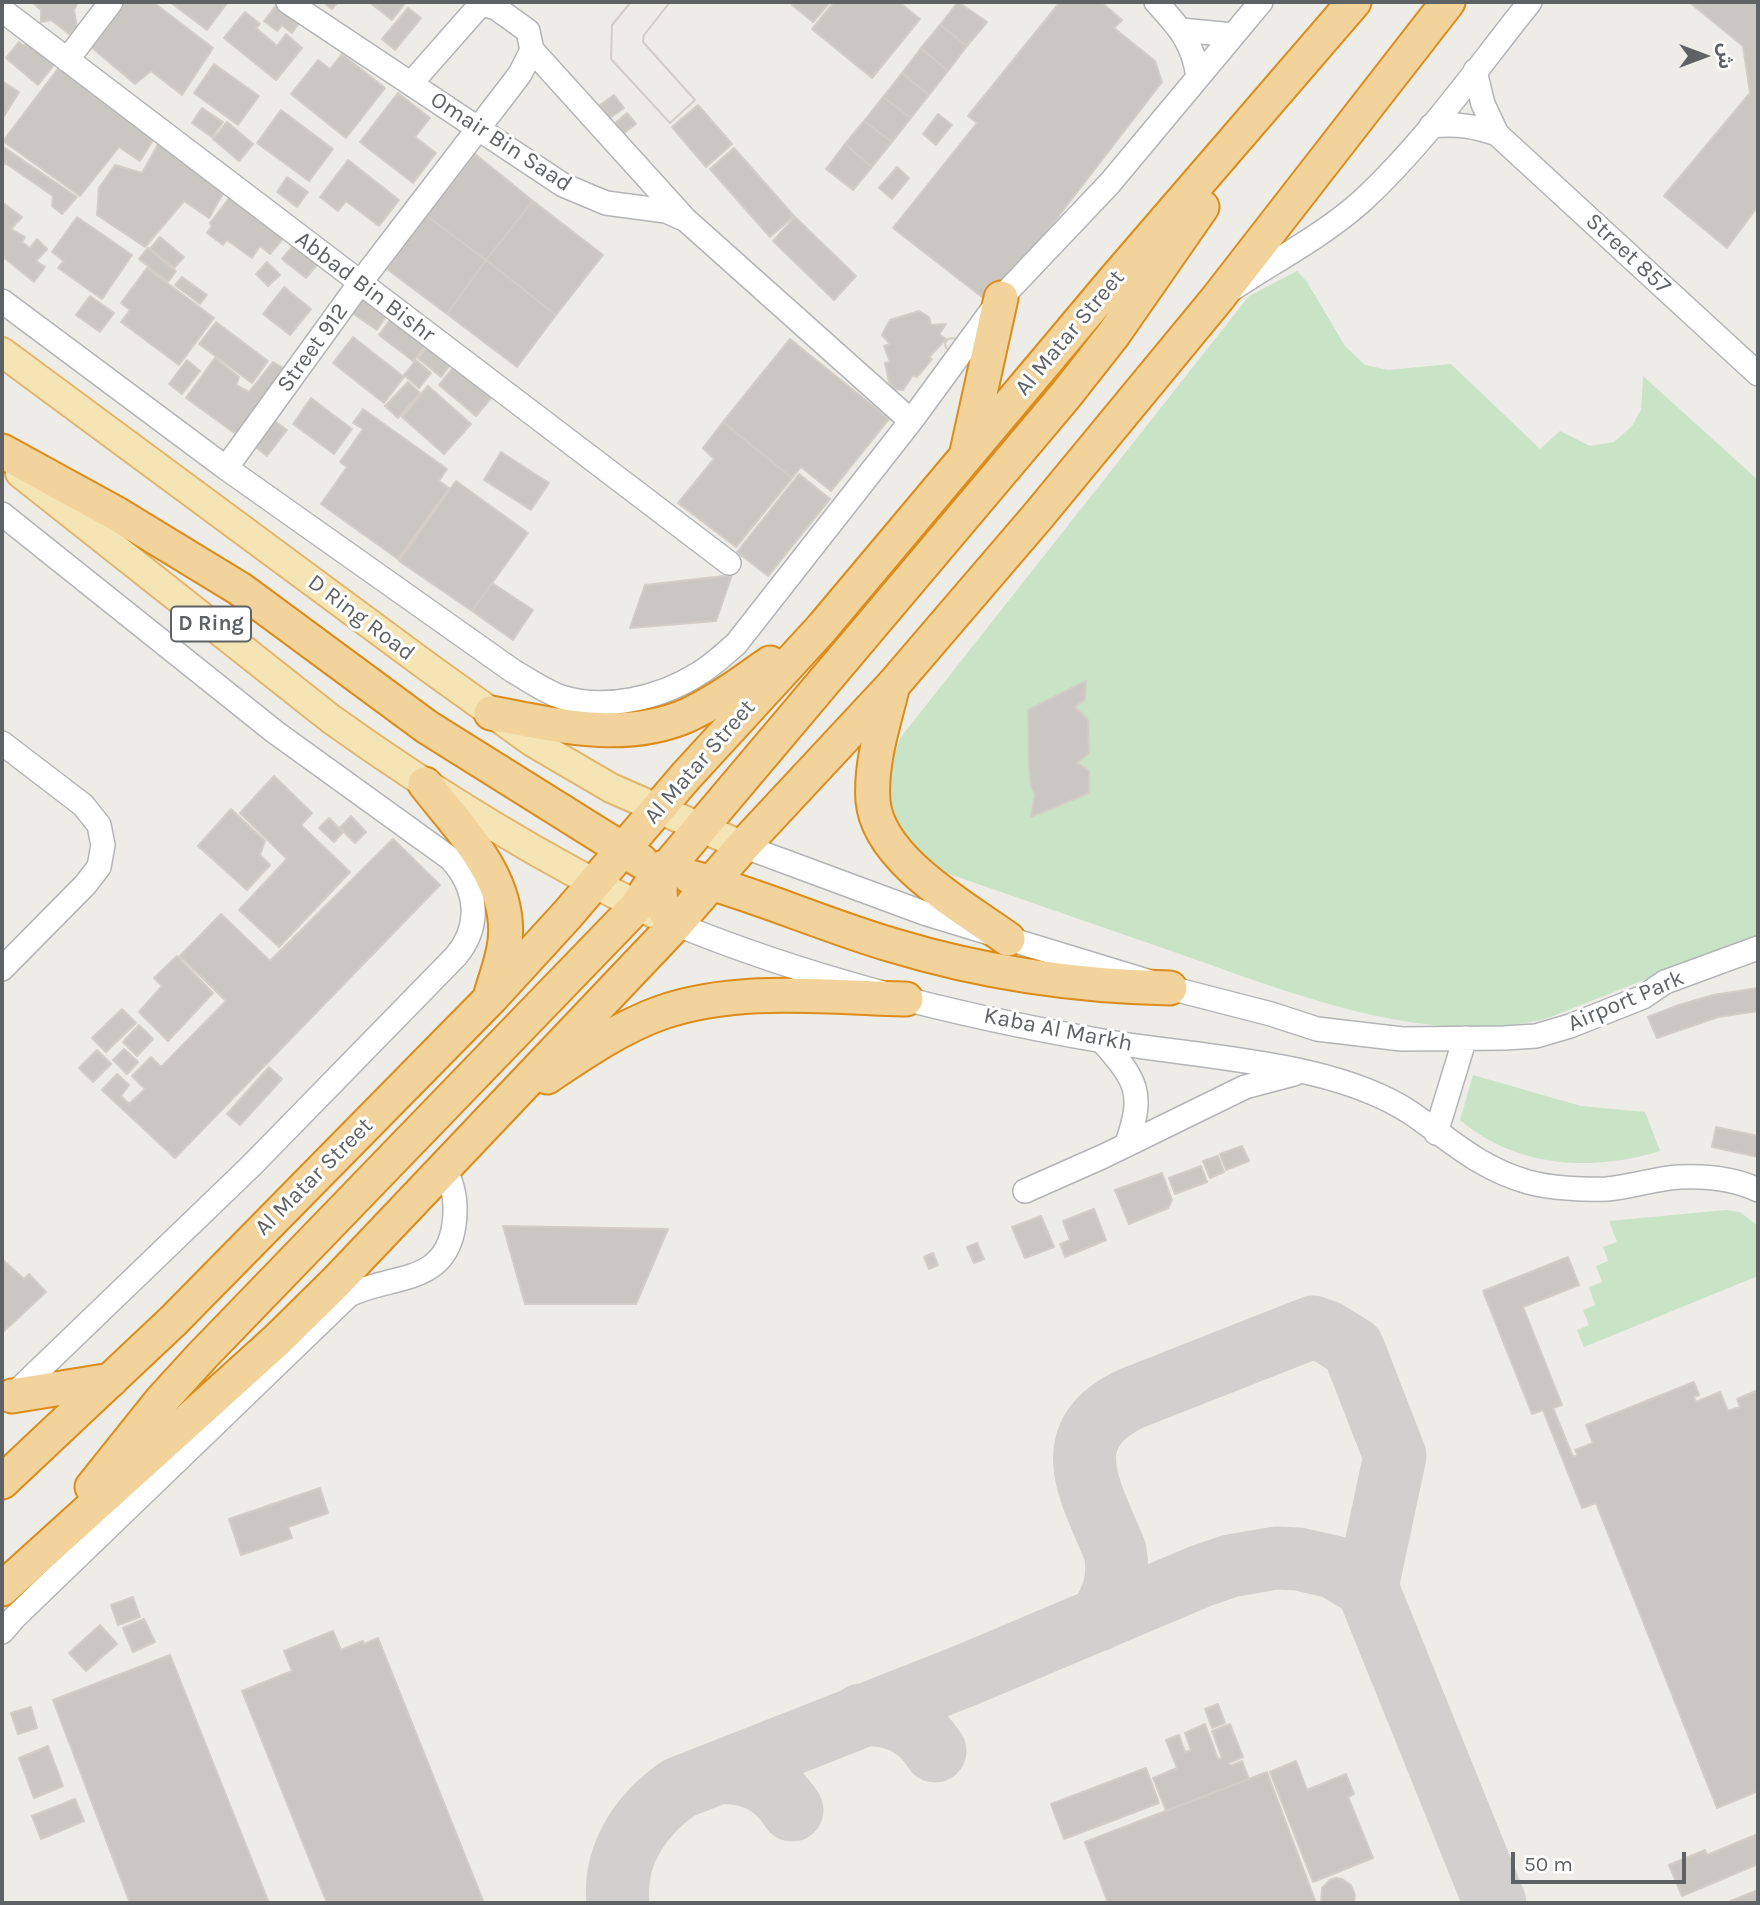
<!DOCTYPE html>
<html>
<head>
<meta charset="utf-8">
<style>
  body { margin:0 }
  #map { position:relative; width:1760px; height:1905px; overflow:hidden; background:#eeece7; font-family:Karla,"Noto Sans Arabic",sans-serif }
  canvas { display:block }
  .frame { position:absolute; inset:0; border:4px solid #5e6265; pointer-events:none }
  .north { position:absolute; left:1669px; top:21px; width:70px; height:70px; -webkit-text-stroke:5px #fff; paint-order:stroke; rotate:90deg; font-size:19px; font-weight:700; line-height:28px; text-align:center; color:#5e6265 }
  .north::after { content:''; display:block; margin:auto; width:24px; height:32px; background:#5e6265; clip-path:polygon(50% 0,100% 100%,50% 72%,0 100%) }
  .scale { position:absolute; left:1511px; top:1852px; width:175px; height:32px; box-sizing:border-box; border:4px solid #5e6265; border-top:0; padding-left:9px; font-size:21px; line-height:24px; white-space:nowrap; color:#5e6265; -webkit-text-stroke:5px #fff; paint-order:stroke }
</style>
</head>
<body>
<div id="map">
<canvas width="1760" height="1905"></canvas>
<div class="frame"></div>
<div class="north">ش</div>
<div class="scale">50 m</div>
</div>
<script>
const ctx = document.querySelector('canvas').getContext('2d');
ctx.lineJoin = 'round';
function fill(path, color) {
  ctx.fillStyle = color;
  ctx.fill(path, 'evenodd');
}
function strokePath(path, color, width, dash) {
  ctx.strokeStyle = color;
  ctx.lineWidth = width;
  ctx.lineCap = dash ? 'butt' : 'round';
  ctx.setLineDash(dash || []);
  ctx.stroke(path);
}
function drawText(font, color, halo, rows, align = 'center') {
  ctx.font = font + ' Karla,sans-serif';
  ctx.lineWidth = 6;
  ctx.setLineDash([]);
  ctx.textBaseline = 'middle';
  ctx.strokeStyle = halo;
  ctx.fillStyle = color;
  for (const [text, x, y, turn = 0] of rows) {
    ctx.save();
    ctx.translate(x, y);
    ctx.rotate((+turn || 0) * Math.PI / 180);
    ctx.textAlign = isNaN(turn) ? turn : align;
    if (halo) ctx.strokeText(text, 0, 0);
    ctx.fillText(text, 0, 0);
    ctx.restore();
  }
}
fill(new Path2D(`
  M1297,271L1307,282L1345,346L1365,365L1388,370L1451,364L1540,449L1560,431L1590,446L1614,442L1632,426L1641,410L1643,376L1758,480V935L1548,1018C1428,1050 1289,992 1177,953C1102,927 1027,901 952,875L912,859L886,809L888,771L901,737L1249,296Z
  M1473,1075L1581,1106L1645,1112L1660,1151C1591,1172 1517,1168 1460,1120Z
  M1726,1210L1740,1212L1758,1226V1276L1584,1347L1577,1330L1589,1325L1583,1310L1595,1305L1589,1287L1602,1282L1596,1266L1608,1261L1603,1247L1617,1242L1609,1221Z`), '#c9e3c6');
strokePath(new Path2D(`
  M1098,1620C1114,1599 1120,1577 1115,1551C1091,1492 1054,1436 1130,1399L1313,1327L1327,1332L1353,1348L1395,1456L1367,1587
  M861,1715C893,1713 918,1724 935,1751
  M718,1773C750,1771 775,1783 792,1810
  M618,1903C613,1855 641,1814 679,1788L964,1676L1201,1576L1230,1566L1276,1558L1298,1559L1334,1567L1367,1587L1495,1903`), '#d1d0ce', 63);
const building = new Path2D(`
  M32,2H78L74,10L77,27L69,34L51,20L41,22V10Z
  M126,2H153L213,48L182,95L151,71L135,84L91,47Z
  M170,2H228L207,30Z
  M323,2H338L332,9Z
  M369,2H406L392,20Z
  M631,2H670L644,35L643,42L695,100L670,123L611,59L612,25Z
  M631,2H670L644,35L643,42L695,100L670,123L611,59L612,25Z
  M795,2H830L813,22L792,5Z
  M834,2H899L920,19L872,78L812,29Z
  M958,2L987,22L967,46L940,25Z
  M1060,2H1101L1122,20L1114,28L1155,61L1162,82L991,304L893,228L977,123L968,116Z
  M1689,2H1758V206L1727,248L1664,196L1750,93L1743,46Z
  M277,4L300,22L292,33L282,25L277,31L264,21Z
  M408,8L421,18L395,50L382,39Z
  M245,12L260,24L256,28L277,46L286,34L302,48L276,80L224,38Z
  M940,25L967,46L948,71L921,48Z
  M29,39L57,61L38,85L6,58L19,42L24,46Z
  M921,48L948,71L929,95L902,73Z
  M342,54L385,88L346,138L291,94L318,60L330,69Z
  M214,64L259,96L238,125L194,93Z
  M66,67L155,137L140,161L119,147L80,196L3,141L57,70Z
  M902,73L929,95L911,118L883,97Z
  M2,81L19,92L3,118L2,117Z
  M398,93L430,118L415,137L436,153L413,183L360,142Z
  M614,95L624,108L610,118L600,105Z
  M883,97L911,118L892,142L864,121Z
  M698,105L732,144L706,167L672,127Z
  M202,108L223,122L212,137L192,123Z
  M281,110L333,149L309,181L257,143Z
  M627,113L636,124L623,134L614,124Z
  M938,114L952,125L936,145L923,134Z
  M864,121L892,142L872,167L845,144Z
  M227,122L253,144L239,161L213,139Z
  M160,141L225,190L209,218L184,201L145,247L97,215L99,188L115,165L142,173Z
  M845,144L872,167L853,190L826,169Z
  M2,146L77,197L62,214L52,206L53,196L5,163L2,167Z
  M734,148L794,216L770,237L710,169Z
  M475,154L533,201L486,260L427,216Z
  M348,160L399,200L379,226L346,201L338,211L320,197Z
  M897,167L909,178L892,199L879,188Z
  M287,177L308,192L297,207L277,192Z
  M233,193L287,234L270,254L260,246L252,258L227,240L223,245L207,233L212,226L210,223Z
  M533,201L603,255L556,315L486,260Z
  M2,202L22,217L11,229L25,237L22,242L30,248L37,239L47,249L36,261L45,267L34,282L2,256Z
  M427,216L486,260L447,314L387,269Z
  M77,217L132,255L102,299L58,268L64,261L52,252Z
  M795,217L856,276L834,300L773,241Z
  M160,237L184,257L174,268L150,249Z
  M296,242L320,261L306,278L282,259Z
  M148,248L176,271L168,282L139,259Z
  M486,260L556,315L517,367L447,314Z
  M267,262L280,275L268,286L256,274Z
  M147,268L214,318L179,365L121,322L130,310L121,303Z
  M182,277L207,295L200,304L175,285Z
  M284,287L311,309L290,335L263,314Z
  M366,292L391,309L377,330L352,313Z
  M90,296L114,313L100,332L76,315Z
  M919,311L929,317L931,325L946,324L940,333V335L946,339L929,357L932,359L917,377L913,375L903,390L895,389L889,382L885,363L890,362L884,346L890,344L882,335L890,320Z
  M394,314L429,341L413,361L379,335Z
  M216,322L268,361L252,383L199,344Z
  M353,337L404,377L384,403L333,363Z
  M953,338L958,340L950,351L946,348L945,343L948,339Z
  M953,338L958,340L950,351L946,348L945,343L948,339Z
  M790,339L889,419L831,491L801,467L792,478L723,422Z
  M432,341L454,360L441,377L418,358Z
  M215,358L239,377L236,385L249,392L273,362L285,369L236,434L186,398Z
  M187,360L200,371L182,394L169,384Z
  M416,360L431,373L419,388L404,375Z
  M459,360L497,391L476,416L439,385Z
  M408,382L420,393L398,418L385,406Z
  M428,386L471,424L444,454L402,417Z
  M311,398L352,429L334,454L293,424Z
  M363,409L447,469L439,481L449,488L398,559L321,504L347,467L340,462L363,429L353,423Z
  M272,419L287,430L267,456L253,445Z
  M723,422L792,478L736,547L678,503L714,459L703,448Z
  M501,452L549,483L531,510L484,480Z
  M799,474L830,499L768,576L737,552Z
  M456,481L528,533L472,611L399,561Z
  M732,575L716,621L630,628L645,585Z
  M492,583L533,610L513,640L472,611Z
  M1086,681L1085,699L1075,707L1088,720L1089,753L1077,763L1089,771V793L1031,817L1035,794L1031,787L1029,768L1028,710Z
  M274,776L312,813L301,825L350,872L279,947L239,910L287,859L240,813Z
  M231,809L265,841L260,855L270,865L247,890L198,846Z
  M351,816L366,832L355,843L340,828Z
  M329,818L343,832L334,842L319,828Z
  M393,839L440,885L175,1158L102,1090L117,1074L129,1085L121,1096L129,1104L145,1089L132,1076L151,1057L161,1067L226,1001L180,956L221,914L270,961Z
  M177,956L213,993L168,1041L139,1012L162,986L154,978Z
  M1758,988V1011L1718,1017L1657,1038L1648,1017L1679,1005L1713,995Z
  M122,1009L136,1023L106,1052L92,1038Z
  M139,1025L153,1039L137,1056L123,1042Z
  M124,1049L138,1062L127,1074L113,1060Z
  M97,1050L111,1064L93,1082L79,1068Z
  M269,1067L282,1079L240,1125L227,1114Z
  M1716,1127L1758,1136V1157L1712,1147Z
  M1242,1146L1249,1161L1226,1170L1220,1154Z
  M1218,1156L1224,1172L1210,1178L1203,1161Z
  M1201,1166L1207,1182L1175,1194L1169,1178Z
  M1162,1173L1172,1200L1168,1208L1129,1224L1115,1190Z
  M1094,1209L1106,1240L1065,1257L1060,1244L1070,1240L1063,1221Z
  M1041,1216L1054,1247L1025,1258L1012,1227Z
  M503,1226L668,1229L636,1304H525Z
  M977,1243L984,1259L974,1263L967,1247Z
  M933,1253L938,1265L929,1269L924,1257Z
  M1568,1257L1579,1285L1523,1307L1562,1405L1553,1408L1573,1457L1578,1455L1575,1450L1593,1443L1586,1425L1694,1382L1699,1395L1694,1397L1696,1402L1720,1392L1728,1411L1740,1407L1737,1399L1758,1390V1791L1717,1808L1596,1503L1582,1508L1543,1410L1532,1414L1483,1291Z
  M2,1259L24,1279L29,1274L46,1292L2,1333Z
  M320,1488L328,1513L288,1527L292,1538L241,1555L229,1519Z
  M133,1597L140,1617L118,1625L111,1605Z
  M144,1619L155,1642L133,1652L123,1628Z
  M100,1625L117,1644L86,1671L69,1653Z
  M333,1631L341,1650L363,1641L364,1644L378,1638L484,1903H327L242,1691L292,1671L284,1651Z
  M170,1655L269,1903H130L53,1700Z
  M1218,1704L1225,1723L1212,1728L1205,1709Z
  M31,1707L37,1728L18,1734L11,1713Z
  M1205,1724L1218,1759L1222,1758L1212,1731L1230,1724L1243,1757L1229,1763L1230,1766L1242,1761L1249,1779L1166,1811L1153,1778L1177,1768L1166,1740L1179,1735L1185,1752L1191,1750L1185,1733Z
  M48,1746L63,1786L34,1798L19,1758Z
  M1296,1761L1307,1790L1346,1774L1354,1794L1348,1797L1373,1858L1313,1882L1270,1772Z
  M1146,1768L1159,1803L1064,1839L1051,1804Z
  M1267,1772L1316,1903H1108L1085,1842Z
  M75,1799L84,1821L41,1839L32,1816Z
  M1758,1834V1864L1682,1896L1669,1865L1705,1850L1707,1855Z
  M1336,1878L1342,1879L1351,1885L1355,1895L1354,1903H1321L1322,1888L1330,1880Z
  M1758,1890V1903H1726Z`);
fill(building, '#cac7c3');
strokePath(building, '#d3cdc6', 2);
const minor = new Path2D(`
  M288,2L563,185L606,203L666,211L686,220L911,421
  M1156,2C1179,27 1193,42 1198,77
  M2,10L729,563
  M1181,30L1233,35
  M532,50L684,218
  M67,60L111,2
  M1475,71L1483,104L1497,134L1758,374
  M1431,126C1455,123 1474,126 1497,134
  M1234,288C1276,260 1324,235 1362,201C1425,143 1477,68 1530,2
  M2,301L226,468L513,671C529,680 544,691 561,697C605,711 660,698 698,674C712,666 723,655 736,644L911,421L1001,298L1110,183L1261,2
  M226,468L360,283L520,74L532,50L528,31L496,8L481,4L414,80
  M2,514L275,732L451,859C477,888 482,925 456,956L251,1166L12,1396
  M2,743L83,805L99,825L103,845L99,867L85,885L2,969
  M743,846L924,913L1170,988L1271,1014L1317,1029L1402,1039L1504,1038L1536,1036L1570,1026L1643,997L1665,982L1758,948
  M676,924C813,980 958,1016 1103,1041C1170,1052 1240,1057 1306,1072C1341,1080 1381,1093 1411,1113C1452,1141 1479,1168 1528,1182C1549,1188 1585,1190 1607,1189C1632,1187 1656,1178 1680,1177C1706,1176 1735,1179 1758,1190
  M1102,1041C1136,1080 1145,1092 1127,1143
  M1436,1133L1465,1038
  M1025,1191L1104,1156L1245,1087L1294,1074
  M2,1632L14,1618L349,1295C392,1274 445,1286 454,1225C457,1203 454,1186 444,1167`);
const major = new Path2D(`
  M2,352L428,667L534,743L611,788L743,846
  M20,473L331,719C433,792 542,859 655,914`);
const highway = new Path2D(`
  M2,451L117,514L240,589L427,727L641,861
  M967,452L1001,298
  M893,685C884,722 870,763 873,801C878,860 965,908 1008,939
  M491,713C555,725 625,743 688,715C718,701 744,681 770,663
  M425,784C460,829 512,879 505,941C503,959 496,977 491,994
  M690,877C758,895 824,925 892,945C984,973 1073,986 1170,988
  M676,924C659,909 656,891 665,870L1065,396L1113,335L1202,207
  M547,1077C583,1053 619,1028 660,1013C738,986 824,997 906,999
  M12,1396L111,1380
  M2,1482L173,1321L490,999L567,915L686,776L822,628L1116,278L1354,2
  M92,1487L160,1402L202,1356L637,906L661,868
  M2,1589L277,1340L335,1283L676,924L743,846L894,684L1038,516L1217,299L1448,2`);
strokePath(minor, '#b2b4b7', 26);
strokePath(major, '#e2b56c', 32);
strokePath(highway, '#db8c1a', 37);
strokePath(minor, '#fff', 23);
strokePath(major, '#f6e5b4', 28);
strokePath(highway, '#f1d39b', 33);
for (const [x, y, w] of [
  [211,624,80]
]) {
  const box = new Path2D();
  box.roundRect(x - w / 2, y - 17.5, w, 35, 5);
  ctx.fillStyle = '#fff';
  ctx.fill(box);
  strokePath(box, '#5e6265', 2);
}
drawText('bold 21px', '#5e6265', null, [
  ["D Ring",211,624]
]);
drawText('23px', '#5e6265', '#fff', [
  ["Omair Bin Saad",501,142,33],
  ["Street 857",1628,254,43],
  ["Abbad Bin Bishr",365,287,37],
  ["Al Matar Street",1070,333,-50],
  ["Street 912",313,348,-54],
  ["D Ring Road",361,618,37],
  ["Al Matar Street",700,762,-49],
  ["Airport Park",1626,1001,-23],
  ["Kaba Al Markh",1058,1030,11],
  ["Al Matar Street",314,1177,-45]
]);
</script>
</body>
</html>
